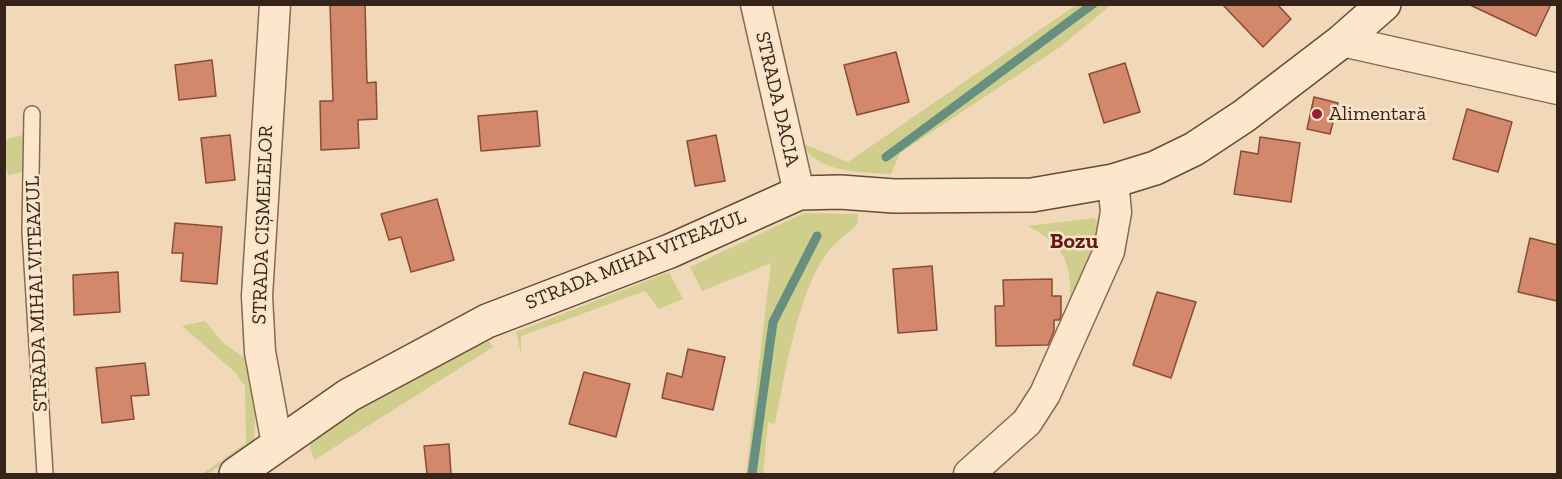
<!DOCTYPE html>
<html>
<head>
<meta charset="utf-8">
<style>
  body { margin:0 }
  #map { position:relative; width:1562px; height:479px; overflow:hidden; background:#f1d8b9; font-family:"Zilla Slab",serif }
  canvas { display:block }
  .frame { position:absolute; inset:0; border:6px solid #362319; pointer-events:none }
</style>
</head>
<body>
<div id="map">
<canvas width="1562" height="479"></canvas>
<div class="frame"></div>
</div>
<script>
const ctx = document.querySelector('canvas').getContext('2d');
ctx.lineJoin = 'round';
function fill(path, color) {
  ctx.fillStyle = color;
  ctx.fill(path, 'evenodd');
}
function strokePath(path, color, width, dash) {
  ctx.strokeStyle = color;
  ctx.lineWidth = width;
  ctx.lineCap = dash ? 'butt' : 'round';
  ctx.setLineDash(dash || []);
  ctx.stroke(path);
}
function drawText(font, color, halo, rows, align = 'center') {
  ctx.font = font + ' "Zilla Slab",serif';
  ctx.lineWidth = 5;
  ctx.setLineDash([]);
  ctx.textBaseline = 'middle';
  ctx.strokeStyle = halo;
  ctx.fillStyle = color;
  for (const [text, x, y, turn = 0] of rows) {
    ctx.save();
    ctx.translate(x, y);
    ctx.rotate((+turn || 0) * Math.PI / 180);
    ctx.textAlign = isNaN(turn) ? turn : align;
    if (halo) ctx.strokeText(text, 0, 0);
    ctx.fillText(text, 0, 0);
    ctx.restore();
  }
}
fill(new Path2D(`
  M1076,5H1111L1060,47L900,153L891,174C860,172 817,173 801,143L848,162Z
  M23,135L27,171L8,175L5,160L4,140Z
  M804,213L858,214L857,225C849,232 840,239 833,246C799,282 785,376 775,424L768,422L763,474H746L771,263L702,291L690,267Z
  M1094,218L1102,228L1069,322C1071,274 1076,252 1028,226Z
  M669,272L683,299L659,309L645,291L521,336V353L516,332Z
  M205,321L223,343L248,360L256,404L254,441L208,474H202L246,443L245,386L235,372L182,326Z
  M489,341L493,347L314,460L308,439L416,375Z`), '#d0ce8d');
strokePath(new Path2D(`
  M886,157L1093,4
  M752,474L773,322L817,236`), '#668f7f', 9);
const building = new Path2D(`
  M330,4H365L367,83L376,82L377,119L358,120L359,148L321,150L320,101H333Z
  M1222,4H1277L1291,19L1263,47Z
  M1468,4H1551L1536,36Z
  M896,52L909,102L857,115L844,65Z
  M212,60L216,96L179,100L175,65Z
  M1125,63L1140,112L1104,123L1089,74Z
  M1314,97L1338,103L1330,134L1307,129Z
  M1467,109L1512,122L1498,172L1453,159Z
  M537,111L540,146L481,151L478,116Z
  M230,135L235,180L206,183L201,138Z
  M716,135L725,181L695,186L687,141Z
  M1260,137L1300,143L1291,202L1234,194L1241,151L1258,154Z
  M437,199L454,260L411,272L401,237L389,240L381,214Z
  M175,223L222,227L217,284L181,281L183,253H172Z
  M1530,238L1557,245V301L1518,292Z
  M932,266L937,330L898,333L893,269Z
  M118,272L120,312L74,315L73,275Z
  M1052,279V296H1061V316L1059,320H1054V331L1048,345L996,346L995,306H1004L1003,280Z
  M1157,292L1196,302L1171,378L1133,365Z
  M688,349L725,357L713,410L662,398L667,373L682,377Z
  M145,363L149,395L131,396L134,419L102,423L96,368Z
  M584,372L630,384L616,437L569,424Z
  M449,444L451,474H427L424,446Z`);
fill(building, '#d3876b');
strokePath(building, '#8a4b36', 1.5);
const lane = new Path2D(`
  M32,114L30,232L45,474`);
const street = new Path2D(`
  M275,4L257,296L260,352L277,444
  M756,4L799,193
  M1342,41L1558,89
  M969,474L1027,422L1045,394L1109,251L1116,212L1113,181`);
const secondary = new Path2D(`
  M236,474L349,395L487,321L670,251L799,193L840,192L894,196L1032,195L1113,181L1155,168L1194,149L1244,116L1342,41L1384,4`);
strokePath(lane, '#896852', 18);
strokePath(street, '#896852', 33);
strokePath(secondary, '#6a4936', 36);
strokePath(lane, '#fce7cc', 15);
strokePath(street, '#fce7cc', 30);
strokePath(secondary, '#fce7cc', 33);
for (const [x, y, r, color] of [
  [1317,114,6,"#9d1d30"]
]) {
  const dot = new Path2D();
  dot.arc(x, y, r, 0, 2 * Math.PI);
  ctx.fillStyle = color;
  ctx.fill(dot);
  strokePath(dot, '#f8e4c9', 2);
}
drawText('20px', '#362319', '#f8e4c9', [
  ["STRADA DACIA",777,99,77],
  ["STRADA CIȘMELELOR",263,225,-88],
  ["STRADA MIHAI VITEAZUL",636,260,-22],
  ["STRADA MIHAI VITEAZUL",37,294,-92]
]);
drawText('20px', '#362319', '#f8e4c9', [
  ["Alimentară",1329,114]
], 'left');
drawText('bold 22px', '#671a15', '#f8e4c9', [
  ["Bozu",1074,242]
]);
</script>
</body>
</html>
